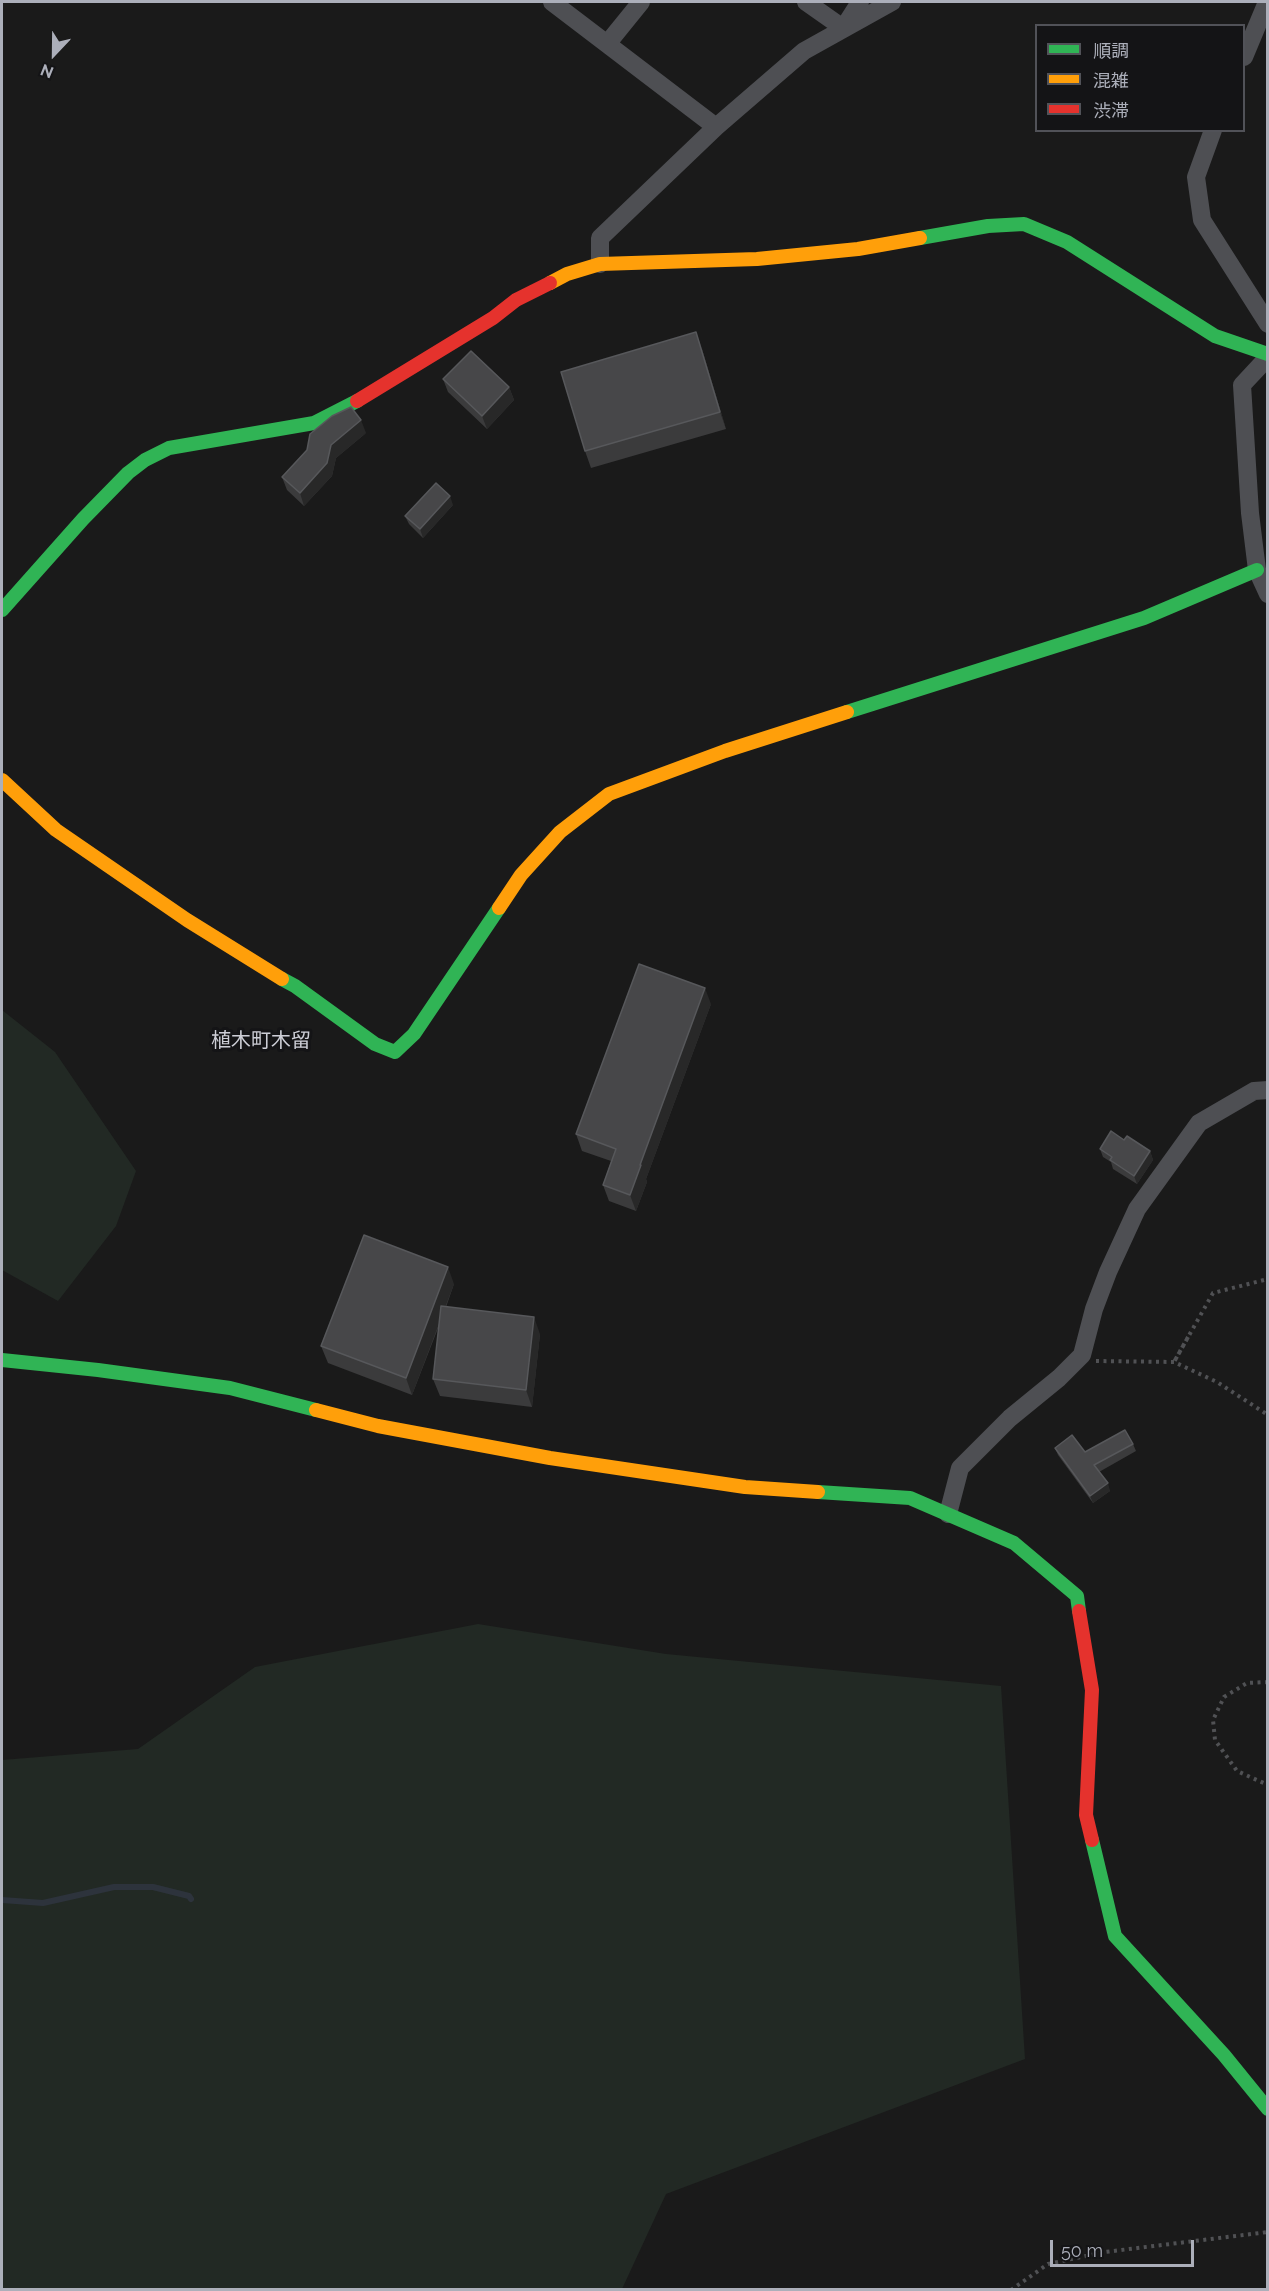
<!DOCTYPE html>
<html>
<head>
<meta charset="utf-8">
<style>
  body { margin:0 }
  #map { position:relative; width:1269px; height:2291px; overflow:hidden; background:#1a1a1a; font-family:Raleway,"Noto Sans JP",sans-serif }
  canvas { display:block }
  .frame { position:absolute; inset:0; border:3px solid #acafba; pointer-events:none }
  .legend { position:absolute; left:1035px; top:24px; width:210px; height:108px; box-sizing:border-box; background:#141416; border:2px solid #515258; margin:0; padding:8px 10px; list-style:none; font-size:18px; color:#acafba }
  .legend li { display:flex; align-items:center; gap:12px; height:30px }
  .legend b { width:30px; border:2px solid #515258 }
  .north { position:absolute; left:24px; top:24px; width:60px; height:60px; -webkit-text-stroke:4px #141416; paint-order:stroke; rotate:202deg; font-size:16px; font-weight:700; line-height:24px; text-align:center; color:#acafba }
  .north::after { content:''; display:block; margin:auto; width:21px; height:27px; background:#acafba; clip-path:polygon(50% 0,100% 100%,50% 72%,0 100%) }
  .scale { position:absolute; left:1050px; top:2240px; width:144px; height:27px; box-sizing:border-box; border:3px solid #acafba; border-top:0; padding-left:8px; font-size:18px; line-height:21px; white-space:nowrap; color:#acafba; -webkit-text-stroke:4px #141416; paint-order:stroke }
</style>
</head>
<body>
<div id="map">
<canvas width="1269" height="2291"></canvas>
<div class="frame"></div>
<ul class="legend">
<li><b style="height:8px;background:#30b455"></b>順調</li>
<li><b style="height:8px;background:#ff9f0a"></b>混雑</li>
<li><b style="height:8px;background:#e5322d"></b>渋滞</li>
</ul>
<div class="north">N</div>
<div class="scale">50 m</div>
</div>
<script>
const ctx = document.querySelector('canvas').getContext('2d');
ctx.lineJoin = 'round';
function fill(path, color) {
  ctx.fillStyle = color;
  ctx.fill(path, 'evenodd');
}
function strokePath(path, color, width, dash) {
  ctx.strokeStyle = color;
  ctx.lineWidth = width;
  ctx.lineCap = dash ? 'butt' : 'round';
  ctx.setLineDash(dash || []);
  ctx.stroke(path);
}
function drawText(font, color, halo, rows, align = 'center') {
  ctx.font = font + ' Raleway,"Noto Sans JP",sans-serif';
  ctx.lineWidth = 6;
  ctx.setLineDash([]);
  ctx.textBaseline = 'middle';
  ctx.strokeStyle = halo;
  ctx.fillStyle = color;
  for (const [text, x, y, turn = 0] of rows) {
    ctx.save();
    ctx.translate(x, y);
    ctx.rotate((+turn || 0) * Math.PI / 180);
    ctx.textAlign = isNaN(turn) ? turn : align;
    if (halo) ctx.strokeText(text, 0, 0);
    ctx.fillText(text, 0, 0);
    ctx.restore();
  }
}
fill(new Path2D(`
  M2,1010L55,1052L136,1171L116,1226L58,1301L2,1270Z
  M478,1624L666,1654L1001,1686L1025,2059L666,2194L622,2289H2V1760L138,1749L255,1667Z`), '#222924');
strokePath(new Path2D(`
  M2,1900L43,1903L114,1887H153L189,1896L191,1899`), '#2d333c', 6);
strokePath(new Path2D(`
  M1188,1337L1174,1362L1213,1293L1268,1279
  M1096,1361L1174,1362L1217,1382L1268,1415
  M1268,1682L1247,1683L1224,1697L1213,1720L1215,1740L1237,1771L1268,1785
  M1011,2290L1048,2264L1105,2252L1268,2232`), '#505154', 4, [3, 4.5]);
strokePath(new Path2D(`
  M552,2L716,127
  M806,2L843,28
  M844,27L860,2
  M607,44L641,2
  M1244,57L1267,2
  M1213,130L1196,177L1202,220L1268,324
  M600,264V238L716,127L804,51L892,2
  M1268,357L1242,385L1250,513L1257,570L1268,594
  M948,1514L960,1468L1010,1418L1059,1378L1082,1355L1094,1309L1108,1272L1137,1209L1199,1123L1254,1091L1268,1090`), '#4e4f53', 18);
strokePath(new Path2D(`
  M920,238L988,226L1024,224L1067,242L1215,336L1268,354
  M2,610L83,519L128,473L145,460L169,448L314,423L357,401
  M847,712L1144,618L1257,570
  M282,979L295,986L375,1044L395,1052L414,1034L499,908
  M2,1360L98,1370L230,1388L316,1410
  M818,1492L910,1498L1014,1543L1077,1596L1079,1611
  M1092,1840L1115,1936L1224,2055L1268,2109`), '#30b455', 14);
strokePath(new Path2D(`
  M550,283L567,274L600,264L757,259L858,249L920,238
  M2,780L56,830L187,920L282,979
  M499,908L521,875L560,832L609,794L725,751L847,712
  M316,1410L378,1426L550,1458L745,1487L818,1492`), '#ff9f0a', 14);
strokePath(new Path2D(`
  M357,401L493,318L516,300L550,283
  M1079,1611L1092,1690L1086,1815L1092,1840`), '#e5322d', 14);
fill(new Path2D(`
  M702,349L726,429L591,468L585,451Z
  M443,379L509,387L514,400L487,429L448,392Z
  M366,433L336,458L332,476L304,506L287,490L282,477Z
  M453,505L423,538L409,524L405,516Z
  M711,1004L646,1179L647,1182L636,1211L609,1201L603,1185L611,1161L582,1151L576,1134Z
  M1124,1140L1150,1151L1153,1160L1137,1184L1113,1169L1111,1162L1103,1157L1100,1149Z
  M454,1284L446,1307L540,1334L532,1407L440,1396L433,1379L440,1323L412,1395L328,1363L321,1346Z
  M1133,1444L1136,1451L1099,1472L1110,1491L1093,1503L1058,1455L1055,1448L1085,1452Z`), '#3b3b3c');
fill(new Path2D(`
  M696,332L702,349L726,429L720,412Z
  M509,387L514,400L487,429L482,416Z
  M361,420L366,433L336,458L332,476L304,506L300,493L331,445Z
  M450,496L453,505L423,538L420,529Z
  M705,988L711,1004L646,1179L647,1182L636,1211L630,1195L640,1165Z
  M1150,1151L1153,1160L1137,1184L1134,1176Z
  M448,1267L454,1284L412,1395L406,1378Z
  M534,1317L540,1334L532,1407L526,1390Z
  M1108,1483L1110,1491L1093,1503L1090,1496Z`), '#282828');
const building = new Path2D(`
  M696,332L720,412L585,451L561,372Z
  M471,351L509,387L482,416L443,379Z
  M351,407L361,420L331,445L327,463L300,493L282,477L307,450L310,434L332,416Z
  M436,483L450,496L420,529L405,516Z
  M639,964L705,988L640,1165H641L630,1195L603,1185L616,1149L576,1134Z
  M1111,1131L1124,1140L1127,1136L1150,1151L1134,1176L1110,1160L1112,1157L1100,1149Z
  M364,1235L448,1267L406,1378L321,1346Z
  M441,1306L534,1317L526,1390L433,1379Z
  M1125,1430L1133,1444L1094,1465L1108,1483L1090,1496L1055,1448L1072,1435L1085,1452Z`);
fill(building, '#474749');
strokePath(building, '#57585b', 1.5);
drawText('20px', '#cdced6', '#141416', [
  ["植木町木留",261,1041]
]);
</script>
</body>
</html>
